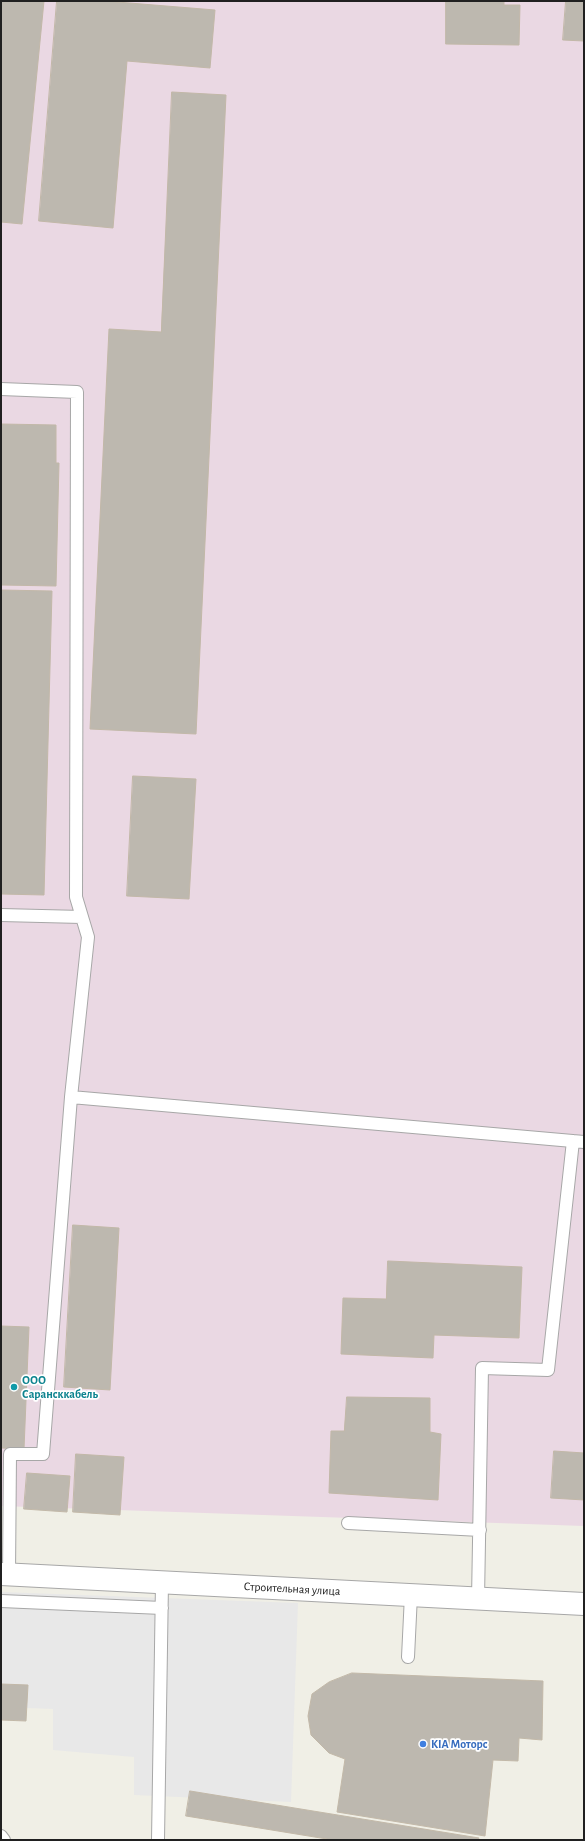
<!DOCTYPE html>
<html>
<head>
<meta charset="utf-8">
<style>
  body { margin:0 }
  #map { position:relative; width:585px; height:1841px; overflow:hidden; background:#f0efe6; font-family:"Alegreya Sans",sans-serif }
  canvas { display:block }
  .frame { position:absolute; inset:0; border:2px solid #202020; pointer-events:none }
</style>
</head>
<body>
<div id="map">
<canvas width="585" height="1841"></canvas>
<div class="frame"></div>
</div>
<script>
const ctx = document.querySelector('canvas').getContext('2d');
ctx.lineJoin = 'round';
function fill(path, color) {
  ctx.fillStyle = color;
  ctx.fill(path, 'evenodd');
}
function strokePath(path, color, width, dash) {
  ctx.strokeStyle = color;
  ctx.lineWidth = width;
  ctx.lineCap = dash ? 'butt' : 'round';
  ctx.setLineDash(dash || []);
  ctx.stroke(path);
}
function drawText(font, color, halo, rows, align = 'center') {
  ctx.font = font + ' "Alegreya Sans",sans-serif';
  ctx.lineWidth = 3.5;
  ctx.setLineDash([]);
  ctx.textBaseline = 'middle';
  ctx.strokeStyle = halo;
  ctx.fillStyle = color;
  for (const [text, x, y, turn = 0] of rows) {
    ctx.save();
    ctx.translate(x, y);
    ctx.rotate((+turn || 0) * Math.PI / 180);
    ctx.textAlign = isNaN(turn) ? turn : align;
    if (halo) ctx.strokeText(text, 0, 0);
    ctx.fillText(text, 0, 0);
    ctx.restore();
  }
}
fill(new Path2D(`
  M1,1H584V1526L1,1506Z`), '#ead8e3');
fill(new Path2D(`
  M1,1592L298,1603L291,1802L134,1795V1757L53,1750V1709L1,1707Z`), '#e8e8e8');
const building = new Path2D(`
  M1,1H44L22,224L1,222Z
  M57,1H105L215,10L210,68L127,61L113,228L39,221Z
  M446,1H504V5H520L519,45L446,44Z
  M566,1H584V41L563,40Z
  M172,92L226,95L196,734L90,729L109,329L161,332Z
  M1,424L56,425V463H59L56,586L1,585Z
  M1,590L52,591L44,895L1,894Z
  M133,776L196,779L189,899L127,896Z
  M73,1225L119,1228L110,1390L64,1387Z
  M388,1261L522,1267L519,1338L434,1335L433,1358L341,1354L343,1298L386,1299Z
  M1,1326L29,1327L24,1449L1,1448Z
  M347,1397L430,1398V1432L441,1434L438,1500L329,1493L331,1431H344Z
  M554,1451L584,1453V1500L551,1498Z
  M76,1454L124,1457L120,1515L73,1512Z
  M27,1473L70,1476L67,1512L24,1509Z
  M352,1673L543,1681L542,1740L519,1738L518,1761L493,1760L485,1836L337,1812L345,1759L329,1753L311,1735L308,1716L312,1694L329,1682Z
  M1,1684L28,1685L26,1721L1,1720Z
  M190,1791L479,1838L478,1840H333L186,1816Z`);
fill(building, '#bdb8af');
strokePath(building, '#c2b8a8', 1);
const service = new Path2D(`
  M1,389L77,392L76,897L88,937L71,1097
  M1,915L82,917
  M348,1523L480,1530
  M9,1575L10,1454H43L71,1097L584,1142
  M478,1599L482,1368L548,1370L573,1141
  M1,1601L162,1608
  M408,1657L411,1595
  M1,1836L4,1840
  M158,1840L162,1583`);
const tertiary = new Path2D(`
  M1,1574L584,1604`);
strokePath(service, '#a7a7a7', 14);
strokePath(tertiary, '#a7a7a7', 24);
strokePath(service, '#fff', 12);
strokePath(tertiary, '#fff', 22);
for (const [x, y, r, color] of [
  [14,1387,4,"#0f9aa8"],
  [423,1744,4,"#3f7fe0"]
]) {
  const dot = new Path2D();
  dot.arc(x, y, r, 0, 2 * Math.PI);
  ctx.fillStyle = color;
  ctx.fill(dot);
  strokePath(dot, '#fff', 1.5);
}
drawText('bold 12px', '#0d838f', '#fff', [
  ["ООО",22,1380],
  ["Сарансккабель",22,1394]
], 'left');
drawText('12px', '#202020', '#fff', [
  ["Строительная улица",292,1589,3]
]);
drawText('bold 12px', '#366cbe', '#fff', [
  ["KIA Моторс",431,1744]
], 'left');
</script>
</body>
</html>
